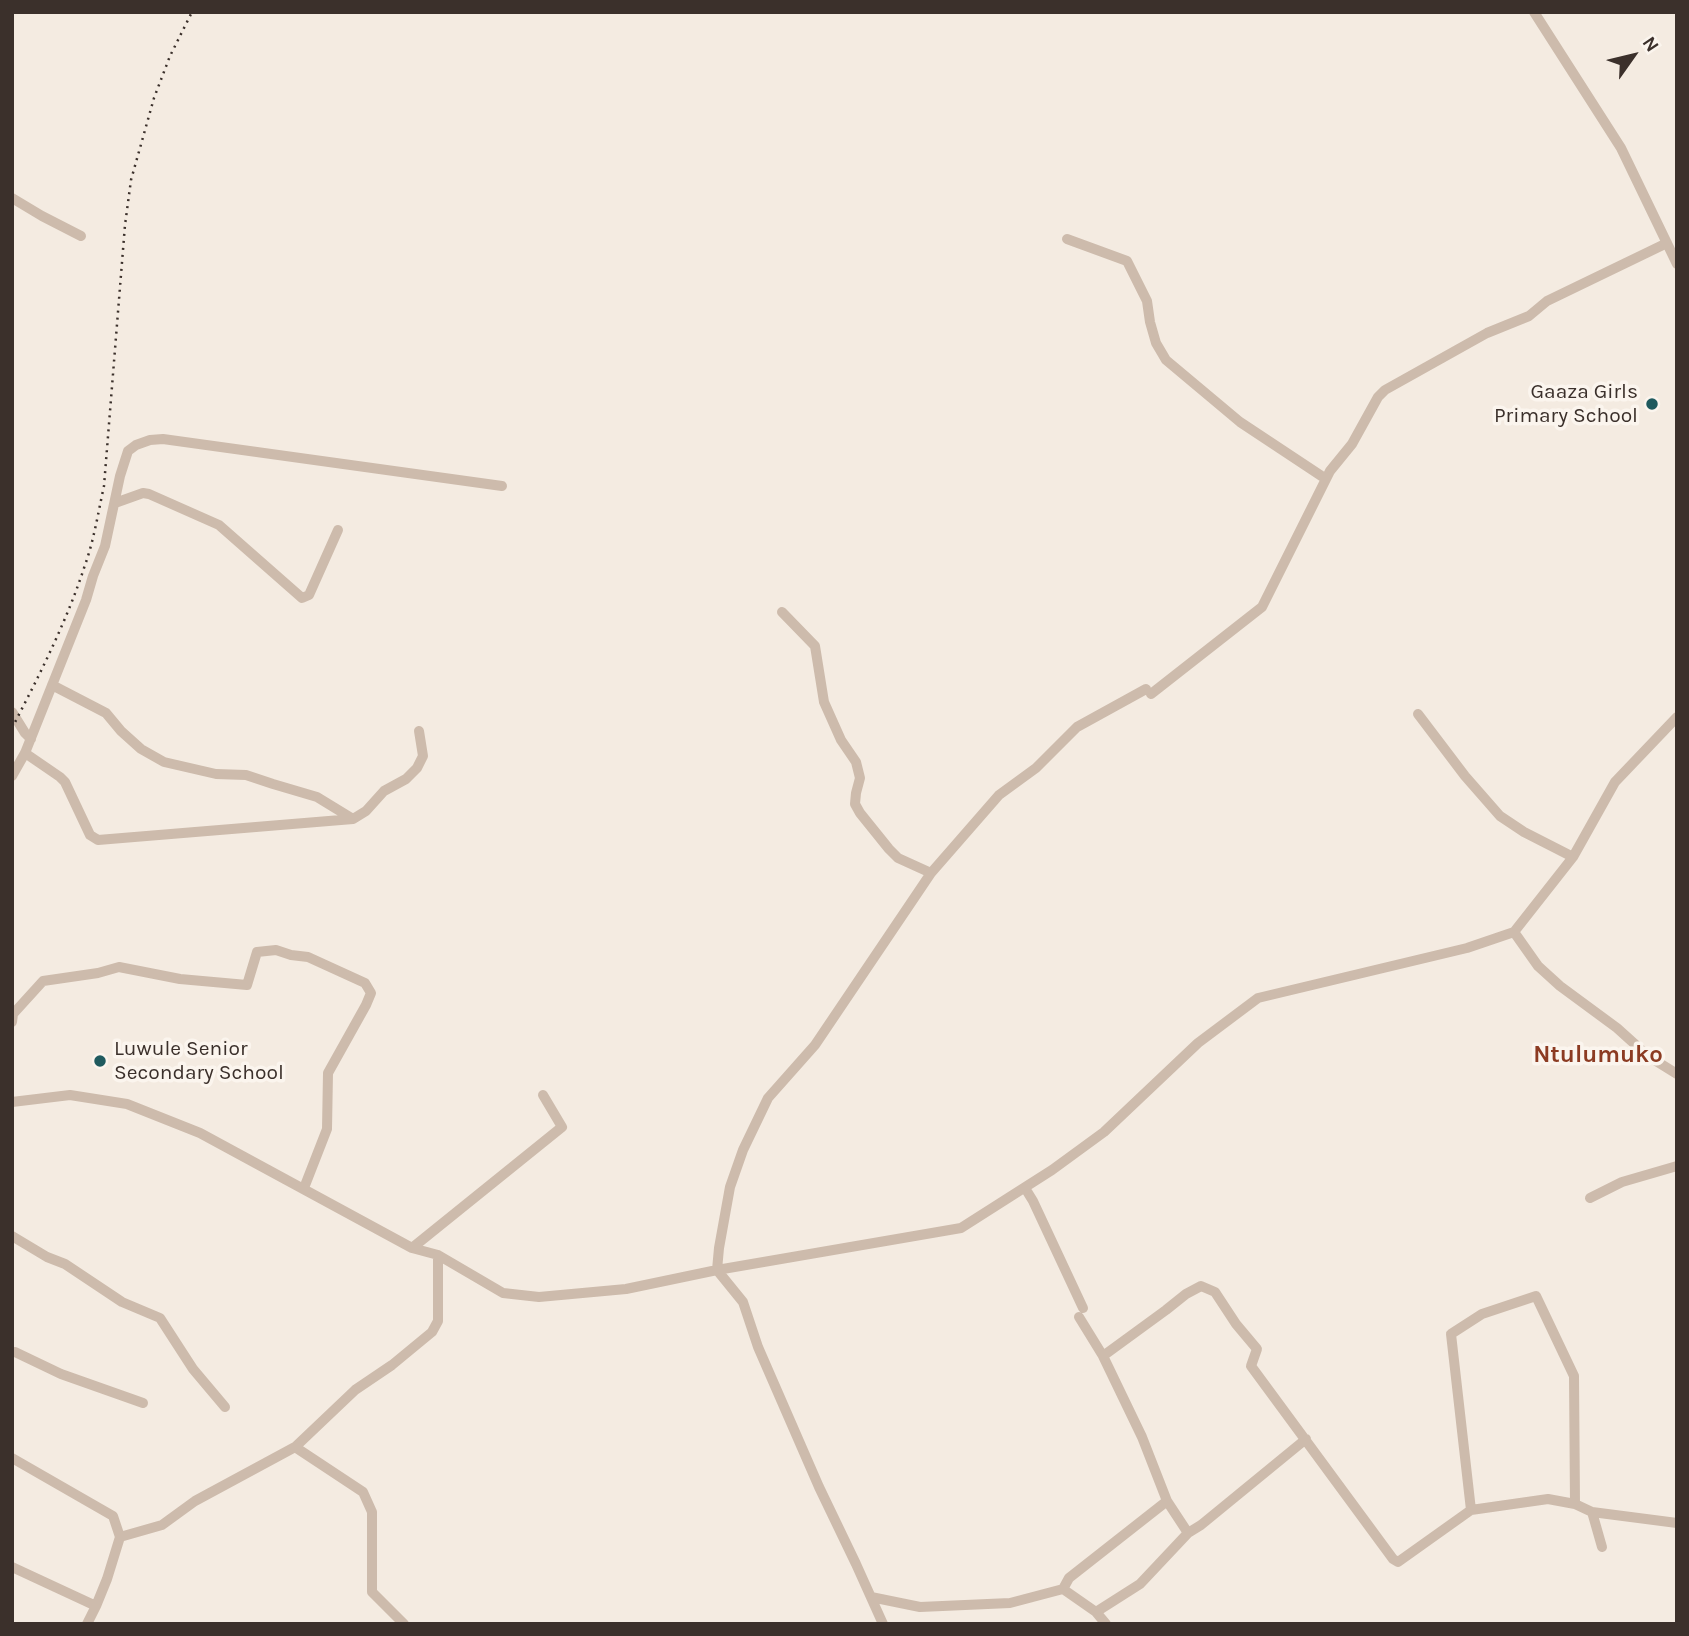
<!DOCTYPE html>
<html>
<head>
<meta charset="utf-8">
<style>
  body { margin:0 }
  #map { position:relative; width:1689px; height:1636px; overflow:hidden; background:#f4ebe1; font-family:Karla,sans-serif }
  canvas { display:block }
  .frame { position:absolute; inset:0; border:14px solid #3b302b; pointer-events:none }
  .north { position:absolute; left:1598px; top:21px; width:70px; height:70px; -webkit-text-stroke:5px #fbf5ee; paint-order:stroke; rotate:56deg; font-size:19px; font-weight:700; line-height:28px; text-align:center; color:#3b302b }
  .north::after { content:''; display:block; margin:auto; width:24px; height:32px; background:#3b302b; clip-path:polygon(50% 0,100% 100%,50% 72%,0 100%) }
</style>
</head>
<body>
<div id="map">
<canvas width="1689" height="1636"></canvas>
<div class="frame"></div>
<div class="north">N</div>
</div>
<script>
const ctx = document.querySelector('canvas').getContext('2d');
ctx.lineJoin = 'round';
function strokePath(path, color, width, dash) {
  ctx.strokeStyle = color;
  ctx.lineWidth = width;
  ctx.lineCap = dash ? 'butt' : 'round';
  ctx.setLineDash(dash || []);
  ctx.stroke(path);
}
function drawText(font, color, halo, rows, align = 'center') {
  ctx.font = font + ' Karla,sans-serif';
  ctx.lineWidth = 7;
  ctx.setLineDash([]);
  ctx.textBaseline = 'middle';
  ctx.strokeStyle = halo;
  ctx.fillStyle = color;
  for (const [text, x, y, turn = 0] of rows) {
    ctx.save();
    ctx.translate(x, y);
    ctx.rotate((+turn || 0) * Math.PI / 180);
    ctx.textAlign = isNaN(turn) ? turn : align;
    if (halo) ctx.strokeText(text, 0, 0);
    ctx.fillText(text, 0, 0);
    ctx.restore();
  }
}
strokePath(new Path2D(`
  M1534,12L1621,148L1677,264
  M12,198L42,216L81,236
  M1067,239L1127,261L1147,301L1150,322L1156,343L1166,360L1240,422L1326,479
  M115,503L143,493L149,494L219,525L302,598L309,595L338,530
  M782,612L815,646L824,702L841,740L856,762L860,778L856,793L855,804L860,813L889,849L898,858L931,873
  M52,685L106,713L121,731L141,749L164,762L216,774L246,775L273,784L317,797L353,819
  M1151,694L1262,607L1330,471L1352,444L1378,397L1385,390L1487,333L1529,316L1547,301L1667,243
  M12,712L25,733L31,739
  M1418,714L1465,776L1500,816L1524,832L1573,857
  M25,753L60,777L65,782L90,835L98,840L353,819L366,811L384,791L406,779L417,768L423,756L419,731
  M12,776L25,753L86,600L93,576L105,546L120,476L128,451L136,445L150,440L163,439L502,486
  M1514,932L1538,966L1560,986L1617,1028L1648,1056L1677,1074
  M12,1022L13,1014L43,981L98,973L119,967L180,979L247,985L257,952L276,950L291,955L308,957L365,983L371,993L366,1005L328,1073L327,1129L304,1188
  M12,1102L70,1095L127,1104L200,1133L412,1248L438,1255L503,1293L539,1297L626,1289L717,1270L961,1228L1052,1170L1104,1132L1198,1043L1258,998L1467,948L1514,932L1573,857L1615,782L1677,717
  M1025,1188L1033,1201L1083,1308
  M1590,1198L1622,1182L1677,1166
  M12,1236L47,1257L65,1264L122,1302L160,1318L193,1369L225,1407
  M412,1248L562,1127L543,1095
  M1079,1317L1103,1356L1142,1437L1167,1501L1188,1533
  M15,1352L61,1374L143,1403
  M1103,1356L1166,1310L1186,1294L1201,1286L1215,1292L1236,1324L1257,1349L1251,1366L1393,1559L1398,1562L1471,1510L1548,1499L1575,1504L1592,1512L1677,1523
  M295,1447L363,1492L372,1512V1592L404,1624
  M12,1458L113,1516L120,1537L107,1579L96,1606
  M1471,1510L1451,1334L1482,1314L1536,1296L1574,1376L1575,1504
  M1592,1512L1602,1547
  M120,1537L162,1525L195,1501L295,1447L355,1390L392,1365L432,1332L438,1321V1255
  M12,1567L96,1606L87,1624
  M1063,1589L1096,1612L1106,1624
  M871,1597L920,1607L1010,1603L1063,1589L1069,1578L1167,1501
  M1096,1612L1140,1584L1188,1533L1201,1525L1306,1439
  M883,1624L856,1564L819,1487L758,1347L743,1302L717,1270L719,1248L730,1187L743,1150L768,1098L815,1045L931,873L999,795L1036,768L1077,727L1146,689`), '#cdbbac', 10);
strokePath(new Path2D(`
  M12,728C39,676 67,621 85,565C94,540 98,513 104,486L125,225L131,180L154,98L170,56L192,12`), '#3b302b', 2.5, [2, 5]);
for (const [x, y, r, color] of [
  [1652,404,7,"#1f5a5e"],
  [100,1061,7,"#1f5a5e"]
]) {
  const dot = new Path2D();
  dot.arc(x, y, r, 0, 2 * Math.PI);
  ctx.fillStyle = color;
  ctx.fill(dot);
  strokePath(dot, '#fbf5ee', 2.5);
}
drawText('21px', '#3b302b', '#fbf5ee', [
  ["Gaaza Girls",1638,392],
  ["Primary School",1638,416],
  ["Luwule Senior",114,1049,"left"],
  ["Secondary School",114,1073,"left"]
], 'right');
drawText('bold 24px', '#8c3b22', '#fbf5ee', [
  ["Ntulumuko",1598,1055]
]);
</script>
</body>
</html>
